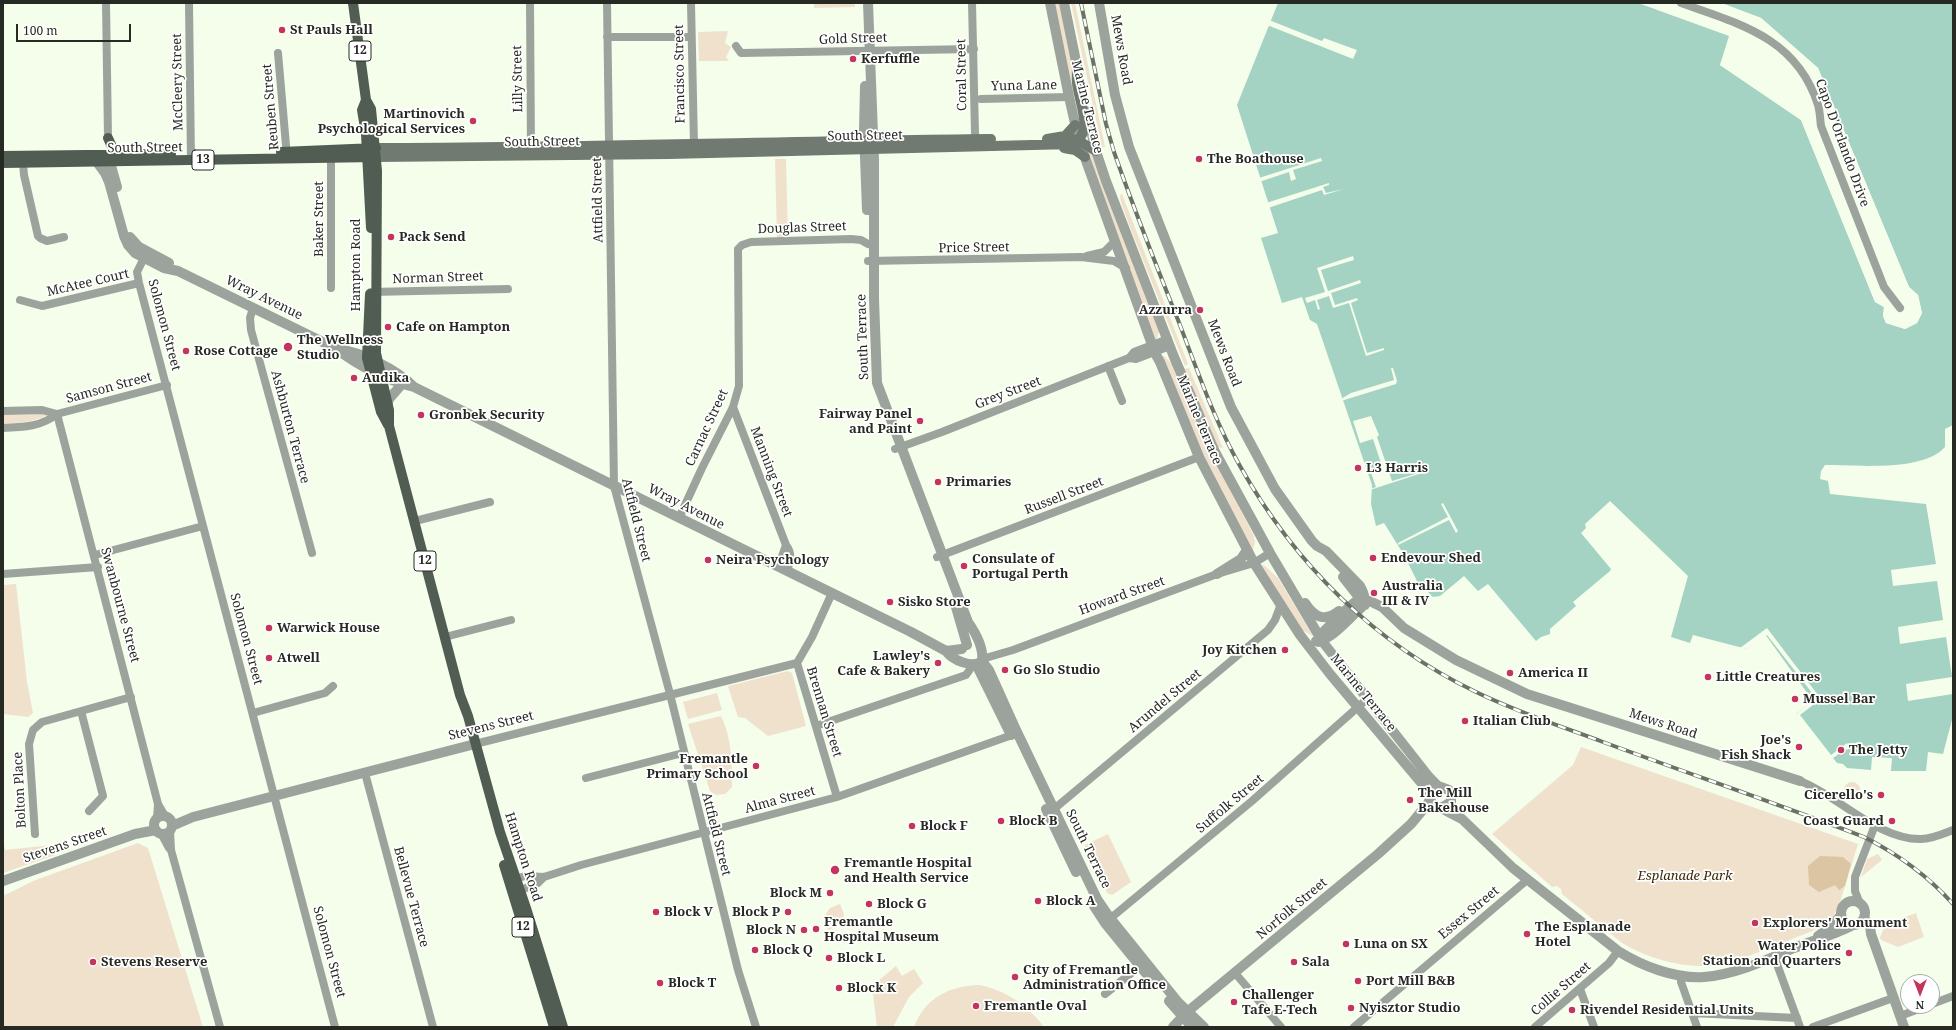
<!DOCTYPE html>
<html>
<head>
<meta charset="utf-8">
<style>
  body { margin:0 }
  #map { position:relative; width:1956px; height:1030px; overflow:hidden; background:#f5fdeb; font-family:"Noto Serif",serif }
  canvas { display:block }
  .frame { position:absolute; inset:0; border:4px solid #272a23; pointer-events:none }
  .north { position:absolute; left:1900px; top:974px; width:40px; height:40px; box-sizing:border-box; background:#fff; border:1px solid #a9aaa7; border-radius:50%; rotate:180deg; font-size:11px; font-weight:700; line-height:16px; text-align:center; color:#272a23 }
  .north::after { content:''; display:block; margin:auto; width:14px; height:18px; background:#c4355d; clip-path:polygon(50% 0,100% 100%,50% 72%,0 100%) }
  .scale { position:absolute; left:16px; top:24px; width:115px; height:18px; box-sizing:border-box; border:2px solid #272a23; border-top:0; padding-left:5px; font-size:12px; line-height:14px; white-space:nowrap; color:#272a23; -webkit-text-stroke:3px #fff; paint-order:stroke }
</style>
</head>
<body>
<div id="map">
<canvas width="1956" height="1030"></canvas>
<div class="frame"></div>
<div class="north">N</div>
<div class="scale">100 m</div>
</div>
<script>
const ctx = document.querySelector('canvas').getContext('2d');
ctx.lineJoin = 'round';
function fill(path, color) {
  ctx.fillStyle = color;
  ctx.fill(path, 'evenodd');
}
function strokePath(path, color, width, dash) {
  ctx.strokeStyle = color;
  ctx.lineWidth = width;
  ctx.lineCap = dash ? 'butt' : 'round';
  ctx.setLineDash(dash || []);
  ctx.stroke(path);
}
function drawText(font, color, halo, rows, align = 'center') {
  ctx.font = font + ' "Noto Serif",serif';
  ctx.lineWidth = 3.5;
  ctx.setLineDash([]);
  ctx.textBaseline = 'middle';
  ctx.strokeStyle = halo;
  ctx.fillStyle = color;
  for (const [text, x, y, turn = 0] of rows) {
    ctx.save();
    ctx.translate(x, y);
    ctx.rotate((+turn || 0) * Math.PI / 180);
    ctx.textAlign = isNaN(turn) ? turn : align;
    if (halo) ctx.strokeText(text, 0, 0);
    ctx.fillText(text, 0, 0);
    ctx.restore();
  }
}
fill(new Path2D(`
  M814,3H855V7L814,8Z
  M1052,3H1062L1071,52L1081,132Z
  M1071,3H1075L1105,147H1102Z
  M728,31L725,43L731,47L726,57L729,61H699L698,32Z
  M1084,148L1092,154L1159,331L1157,339H1155Z
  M775,159H786L788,238H777Z
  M1122,194L1188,364L1185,366L1128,222C1126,214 1120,203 1120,195Z
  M1164,356L1172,364L1225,480L1253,534L1255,542L1253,550H1252L1203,459L1162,357Z
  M1189,368L1223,448L1218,447L1184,369Z
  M42,412L48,415C33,422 20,423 3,424V413Z
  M1260,564L1265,566L1278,578L1313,636L1302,630Z
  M16,584L27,682L33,713L28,717L3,714V585Z
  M788,671L792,673L806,726L768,736L745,718L738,717L728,686Z
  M717,693L722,710L688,719L683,702Z
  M721,716C732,738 732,763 732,787L725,794L716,795L710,791L688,724Z
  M1581,747L1858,844L1841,899L1832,920L1824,926C1793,938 1734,966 1703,966C1676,966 1645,957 1622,943L1562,894L1561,889L1557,886L1552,887L1492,834L1573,765Z
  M1844 790a8 8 0 1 1 16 0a8 8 0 1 1-16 0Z
  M1108,834L1131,882L1112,895L1107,893L1085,845Z
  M3,836L5,850L52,845L55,855L3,873Z
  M138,843L148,848L203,1027H3V896L33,881Z
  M1878,854L1882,860L1861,877L1867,859Z
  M840,904L844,914L842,924L828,930L824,917L830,908Z
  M1916,913L1924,937L1898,947L1881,940L1880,937L1886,924Z
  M896,966L902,976L914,969L923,983L909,997L893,1027H877L872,986Z
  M979,985C1006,990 1028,1006 1044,1027H914C925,998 949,986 979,985Z`), '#efe1cc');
fill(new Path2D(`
  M1820,856L1843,857L1851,864L1845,886L1839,890L1835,885L1819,892L1809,885L1808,866Z`), '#dbc5a2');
fill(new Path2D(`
  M1278,3H1638L1730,36L1720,65L1801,120L1875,302L1884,307L1883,316L1886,323L1905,329L1917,323L1922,313L1918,295L1909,287L1818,68L1761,18L1722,3H1953V425L1945,429V447C1923,472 1857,465 1825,465L1821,471L1820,479L1828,481L1830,494L1926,504L1936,564L1891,570L1893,586L1937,581L1943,620L1898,627L1900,644L1946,637L1952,677L1906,684L1908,701L1953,694V716L1943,754L1928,752L1926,771H1841L1796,714L1813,701L1765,634L1747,649L1693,635L1690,643L1671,637L1688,576L1610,501L1585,524L1586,528L1581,533L1611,569L1610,571L1573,602L1576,606L1550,629V634L1541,637L1536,641L1488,584L1478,591L1464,576L1440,596L1433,597L1417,581L1404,555L1384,523L1376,526L1371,504L1372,485L1317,324L1310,320L1302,297L1282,303L1261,238L1278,233L1237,105Z`), '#a4d2c3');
fill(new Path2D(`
  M1720,3L1761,18L1818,68L1909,287L1918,295L1922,313L1917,323L1905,329L1886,323L1883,316L1884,307L1875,302L1801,120L1720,65L1729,36L1658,10L1659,8L1731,34L1722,65L1802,119L1876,300L1886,306L1885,316L1887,321L1904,327L1915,321L1920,313L1917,296L1907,288L1816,69L1760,20Z
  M1269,20L1322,41L1324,38L1357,50L1353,59L1267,25Z
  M1321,158L1322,161L1293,170L1296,179L1291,181L1289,172L1259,182V178Z
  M1329,183V185L1323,187L1326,193L1344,189L1324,195L1322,190L1268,208L1266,203Z
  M1353,256L1354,260L1321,270L1328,291L1360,280L1361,283L1331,293L1335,305L1357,298L1358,300L1351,303L1367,353L1384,348V350L1366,356L1349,303L1333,308L1329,296L1317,300L1320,309L1318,310L1315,300L1307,303L1305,298L1325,292L1317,268Z
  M1391,368H1393L1397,381L1396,384L1341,401V399L1351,393L1394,380Z
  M1371,416L1379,435L1377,437L1392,481L1425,471V472L1370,490V489L1376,487L1370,470L1382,466L1373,439L1360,443L1353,421Z
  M1443,503L1458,531L1456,533L1449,520L1398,545V543L1448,517L1441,504Z
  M1767,628L1821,699L1800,715L1831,755L1847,743L1850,748L1847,750L1846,749L1833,758L1837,763L1843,764L1847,768L1871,770L1872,757L1892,758L1891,771L1925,773L1859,774L1842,773L1838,771L1795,715L1816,698L1767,635L1747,649L1740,648Z`), '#f5fdeb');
strokePath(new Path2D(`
  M106,3L108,138
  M189,3L191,160
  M530,3L531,152
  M607,3L614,486L670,694L738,970L756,1027
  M691,3L694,145
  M972,3L975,133L977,144
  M1681,3C1740,24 1797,38 1818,105C1820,111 1820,119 1821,126L1884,287L1900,308
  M607,37H691
  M736,46L741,53L974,49
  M278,53L287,157
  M981,99L1069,97
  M23,163L24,175L38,236L40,238L47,241L64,237
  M146,254L137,272L139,283L335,1027
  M1087,256L1104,252L1115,241
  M868,261L1081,257L1114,261L1126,268
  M331,288V153
  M371,292L508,289
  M20,300L42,306L139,283
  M253,308L250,318L251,330L312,553
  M1129,358L1136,359L1170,346
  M1108,366L1122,401
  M733,407L786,545C793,554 790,561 787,571
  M3,411L42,410L57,414
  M57,414L158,804L165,816
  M3,428C23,427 41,427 57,414L167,385
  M895,449L942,432L1129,358L1134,352L1168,339
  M679,518L702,468L733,407L739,386L738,249L742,245L751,242L851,239L861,240L868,244
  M415,521L490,502
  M95,555L203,526
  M937,557L1199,457
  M778,567L786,545
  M3,574L98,567
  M832,593L812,637L797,663L837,797
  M445,637L511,620
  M982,659L1013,650L1217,574L1254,563L1270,553
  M81,711L103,796L89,811
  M253,713L325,693L333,686
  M816,726L966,675L973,665
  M475,744L797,663
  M365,773L433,1027
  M586,778L683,753
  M1800,781C1839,796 1878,840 1921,839C1932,839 1943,834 1953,830
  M1054,809L1268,630L1275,620L1281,604
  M157,819L158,804
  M170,831L171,850L220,1027
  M161,833L169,848
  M35,834L29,744L33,730L42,722L131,697
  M512,880L525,876L544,877L581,865L837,797L1015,734
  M516,892L538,883L544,877
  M1860,904L1855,891V877L1875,825
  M1106,922L1252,801L1367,699
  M1774,956L1800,1027
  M1235,973L1281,1027
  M1681,975V982L1697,1027
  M1580,989L1594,1027
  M1105,994L1144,963
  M1932,1004L1953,996
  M1692,1013L1797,1018
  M1900,1016L1927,1006
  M1354,1027L1527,880
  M1535,1027L1609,963L1618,951
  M1813,1027L1893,998`), '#9ca39d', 8);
strokePath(new Path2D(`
  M868,3L874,160V299L877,383L968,622C975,632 984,647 982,661
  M1050,3L1069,97L1079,141L1155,353L1160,362L1199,457L1254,563L1300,635L1330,674L1424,786L1429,796
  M1064,3L1079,76
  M1099,3L1115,95L1129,147L1231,407L1275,489L1312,541L1317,546L1326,551L1360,586C1364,593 1367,602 1361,608C1350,617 1331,641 1316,641
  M865,86L864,131L867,210
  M1086,111L1096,151L1106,181L1174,357L1215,452L1270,553L1322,641L1429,777L1438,786L1449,790L1451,794V802L1441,808L1434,806L1429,798L1432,790L1438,786
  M97,162L105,173L109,182L124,236L128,245L135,253L164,268L178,271L337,349C356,365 389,381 414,387L911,632L946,651C952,660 973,669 982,661
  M110,162L117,187
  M130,237L139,247L169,263
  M337,349C361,352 397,369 414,387
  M387,406L389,399L402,384
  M1217,574L1241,559L1247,550
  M1343,577L1365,605
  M1305,603C1315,618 1325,622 1339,611
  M956,607L967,645
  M1318,642L1322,633L1349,607L1355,602L1370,601L1382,607L1404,628L1456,660L1527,694L1800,781
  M946,651L962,649
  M982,661L989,670L1016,730L1097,899L1110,918L1177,1001L1204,1027
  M976,664L1011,735
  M1441,808L1462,819L1513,868L1618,951C1642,966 1675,979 1704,977C1735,975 1766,960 1794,948C1814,940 1834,935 1853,925
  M1046,809L1076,872
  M154 825a9 9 0 1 1 18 0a9 9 0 1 1-18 0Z
  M172,826L193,817L475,744
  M3,881L135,834L156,830
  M1841 913a12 12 0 1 1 24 0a12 12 0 1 1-24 0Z
  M1094,906L1105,923L1149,977
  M1864,918L1870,926L1871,934L1904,1027
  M1818,936L1833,925L1841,915
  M1169,1001L1192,1027
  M1173,1027L1187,1012L1378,854L1411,824L1430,801`), '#9ca39d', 10);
strokePath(new Path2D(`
  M1047,139L1065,136L1075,125
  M1073,139L1079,141L1096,151
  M376,148C581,148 786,141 991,139
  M1064,148L1075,150L1085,157
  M376,157L669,154L1073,144C1093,132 1081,107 1078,89C1076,82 1077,74 1077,67`), '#707a71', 10);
strokePath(new Path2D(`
  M353,3L366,100L371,109L377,171L376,353L389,410V426L460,695L468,716L500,832L526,908L563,1027
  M366,100L362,110L366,134L371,228
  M108,138L113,149L122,153
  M281,152L376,148
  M3,156L171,154
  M3,163L376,157
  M370,294L367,358L381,412L388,425
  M504,865L554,1027`), '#515d53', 10);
const rail = new Path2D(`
  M1081,3L1106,124L1114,152C1134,209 1156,265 1178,320C1197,369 1214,420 1240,466C1295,564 1374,643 1476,692C1517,712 1560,726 1603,742C1690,774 1778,804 1864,837C1898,854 1927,875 1953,904`);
strokePath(rail, '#6c7166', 4);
strokePath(rail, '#fff', 2.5, [8]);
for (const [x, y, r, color] of [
  [282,30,4,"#c4355d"],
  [853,59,4,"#c4355d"],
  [473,121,4,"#c4355d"],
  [1199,159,4,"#c4355d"],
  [391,237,4,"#c4355d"],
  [1200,310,4,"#c4355d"],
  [388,327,4,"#c4355d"],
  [288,347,5,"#c4355d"],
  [186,351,4,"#c4355d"],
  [354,378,4,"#c4355d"],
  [421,415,4,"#c4355d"],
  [920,421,4,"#c4355d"],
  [1358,468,4,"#c4355d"],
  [938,482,4,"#c4355d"],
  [1373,558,4,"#c4355d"],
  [708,560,4,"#c4355d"],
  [964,566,4,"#c4355d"],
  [1374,593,4,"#c4355d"],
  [890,602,4,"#c4355d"],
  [269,628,4,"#c4355d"],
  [1285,650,4,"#c4355d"],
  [269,658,4,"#c4355d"],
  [938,663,4,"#c4355d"],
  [1005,670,4,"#c4355d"],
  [1510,673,4,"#c4355d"],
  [1708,677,4,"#c4355d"],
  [1795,699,4,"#c4355d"],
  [1465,721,4,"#c4355d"],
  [1799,747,4,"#c4355d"],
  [1841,750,4,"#c4355d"],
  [756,766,4,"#c4355d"],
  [1881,795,4,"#c4355d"],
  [1410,800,4,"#c4355d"],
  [1001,821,4,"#c4355d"],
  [1892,821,4,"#c4355d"],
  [912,826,4,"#c4355d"],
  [835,870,5,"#c4355d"],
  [830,893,4,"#c4355d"],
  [1038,901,4,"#c4355d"],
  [869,904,4,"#c4355d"],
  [656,912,4,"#c4355d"],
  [788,912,4,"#c4355d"],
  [1755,923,4,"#c4355d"],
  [816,929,4,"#c4355d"],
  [804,930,4,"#c4355d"],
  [1527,934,4,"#c4355d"],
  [1346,944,4,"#c4355d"],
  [755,950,4,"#c4355d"],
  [1849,953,4,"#c4355d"],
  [829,958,4,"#c4355d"],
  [93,962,4,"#c4355d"],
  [1294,962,4,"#c4355d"],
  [1015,977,4,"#c4355d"],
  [1358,981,4,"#c4355d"],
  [660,983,4,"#c4355d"],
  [839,988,4,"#c4355d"],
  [1234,1002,4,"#c4355d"],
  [976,1006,4,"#c4355d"],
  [1351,1008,4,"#c4355d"],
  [1572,1010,4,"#c4355d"]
]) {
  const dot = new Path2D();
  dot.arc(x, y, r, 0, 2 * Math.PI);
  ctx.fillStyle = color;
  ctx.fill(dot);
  strokePath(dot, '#fff', 1.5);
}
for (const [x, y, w] of [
  [360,51,22],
  [203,160,22],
  [425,561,22],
  [523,927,22]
]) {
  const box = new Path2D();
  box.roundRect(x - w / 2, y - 10, w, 20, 3);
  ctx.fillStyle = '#fff';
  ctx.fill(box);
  strokePath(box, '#272a23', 1);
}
drawText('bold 12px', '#272a23', null, [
  ["12",360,51],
  ["13",203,160],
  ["12",425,561],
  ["12",523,927]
]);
drawText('bold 13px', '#272a23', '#fff', [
  ["St Pauls Hall",290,30],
  ["Kerfuffle",861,59],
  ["Martinovich",465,114,"right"],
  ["Psychological Services",465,129,"right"],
  ["The Boathouse",1207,159],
  ["Pack Send",399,237],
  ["Azzurra",1192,310,"right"],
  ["Cafe on Hampton",396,327],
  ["The Wellness",297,340],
  ["Studio",297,355],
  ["Rose Cottage",194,351],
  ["Audika",362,378],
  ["Fairway Panel",912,414,"right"],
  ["and Paint",912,429,"right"],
  ["Gronbek Security",429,415],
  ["L3 Harris",1366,468],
  ["Primaries",946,482],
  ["Endevour Shed",1381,558],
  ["Consulate of",972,559],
  ["Portugal Perth",972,574],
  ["Neira Psychology",716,560],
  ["Australia",1382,586],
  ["III & IV",1382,601],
  ["Sisko Store",898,602],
  ["Warwick House",277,628],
  ["Joy Kitchen",1277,650,"right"],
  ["Lawley's",930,656,"right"],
  ["Cafe & Bakery",930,671,"right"],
  ["Atwell",277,658],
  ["Go Slo Studio",1013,670],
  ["America II",1518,673],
  ["Little Creatures",1716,677],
  ["Mussel Bar",1803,699],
  ["Italian Club",1473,721],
  ["Joe's",1791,740,"right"],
  ["Fish Shack",1791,755,"right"],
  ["The Jetty",1849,750],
  ["Fremantle",748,759,"right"],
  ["Primary School",748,774,"right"],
  ["The Mill",1418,793],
  ["Bakehouse",1418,808],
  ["Cicerello's",1873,795,"right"],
  ["Block B",1009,821],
  ["Coast Guard",1884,821,"right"],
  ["Block F",920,826],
  ["Fremantle Hospital",844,863],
  ["and Health Service",844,878],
  ["Block M",822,893,"right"],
  ["Block A",1046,901],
  ["Block G",877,904],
  ["Block V",664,912],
  ["Block P",780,912,"right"],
  ["Fremantle",824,922],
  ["Hospital Museum",824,937],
  ["Explorers' Monument",1763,923],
  ["The Esplanade",1535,927],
  ["Hotel",1535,942],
  ["Block N",796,930,"right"],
  ["Luna on SX",1354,944],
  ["Water Police",1841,946,"right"],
  ["Station and Quarters",1841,961,"right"],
  ["Block Q",763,950],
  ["Block L",837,958],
  ["Stevens Reserve",101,962],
  ["Sala",1302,962],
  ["City of Fremantle",1023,970],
  ["Administration Office",1023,985],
  ["Port Mill B&B",1366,981],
  ["Block T",668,983],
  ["Block K",847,988],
  ["Challenger",1242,995],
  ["Tafe E-Tech",1242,1010],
  ["Fremantle Oval",984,1006],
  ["Nyisztor Studio",1359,1008],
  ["Rivendel Residential Units",1580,1010]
], 'left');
drawText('13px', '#272a23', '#fff', [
  ["Gold Street",853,39,-2],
  ["Mews Road",1121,50,80],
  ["Francisco Street",680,74,-91],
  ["Coral Street",962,75,-91],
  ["Lilly Street",518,79,-91],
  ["McCleery Street",178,82,-91],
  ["Yuna Lane",1024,86,-1],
  ["Reuben Street",271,107,-95],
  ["Marine Terrace",1087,107,76],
  ["South Street",865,136,-1],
  ["South Street",542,142,-1],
  ["Capo D'Orlando Drive",1842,143,70],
  ["South Street",145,148,-1],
  ["Attfield Street",598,200,-91],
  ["Baker Street",319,219,-90],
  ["Douglas Street",802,228,-2],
  ["Price Street",974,248,-1],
  ["Hampton Road",356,265,-90],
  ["Norman Street",438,278,-2],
  ["McAtee Court",88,283,-13],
  ["Wray Avenue",264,298,26],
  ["Solomon Street",164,325,75],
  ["South Terrace",863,337,-92],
  ["Mews Road",1224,353,69],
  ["Samson Street",109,388,-15],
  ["Grey Street",1008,393,-21],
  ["Marine Terrace",1199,420,67],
  ["Ashburton Terrace",290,427,75],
  ["Carnac Street",707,428,-65],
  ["Manning Street",771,472,69],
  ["Russell Street",1064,496,-21],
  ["Wray Avenue",686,507,27],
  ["Attfield Street",636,520,76],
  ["Howard Street",1122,596,-20],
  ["Swanbourne Street",120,605,75],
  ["Solomon Street",246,639,75],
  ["Marine Terrace",1363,693,51],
  ["Arundel Street",1165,701,-40],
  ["Brennan Street",824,712,73],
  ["Mews Road",1663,724,18],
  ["Stevens Street",491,726,-14],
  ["Bolton Place",20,790,-93],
  ["Alma Street",780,800,-15],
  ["Suffolk Street",1230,804,-40],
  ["Attfield Street",716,834,76],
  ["Stevens Street",65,845,-19],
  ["South Terrace",1088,849,64],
  ["Hampton Road",523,857,72],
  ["Bellevue Terrace",411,897,75],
  ["Norfolk Street",1292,909,-40],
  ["Essex Street",1469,913,-40],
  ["Solomon Street",329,952,75],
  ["Collie Street",1561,989,-41]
]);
drawText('italic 13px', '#39280b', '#fff', [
  ["Esplanade Park",1685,876]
]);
</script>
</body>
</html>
